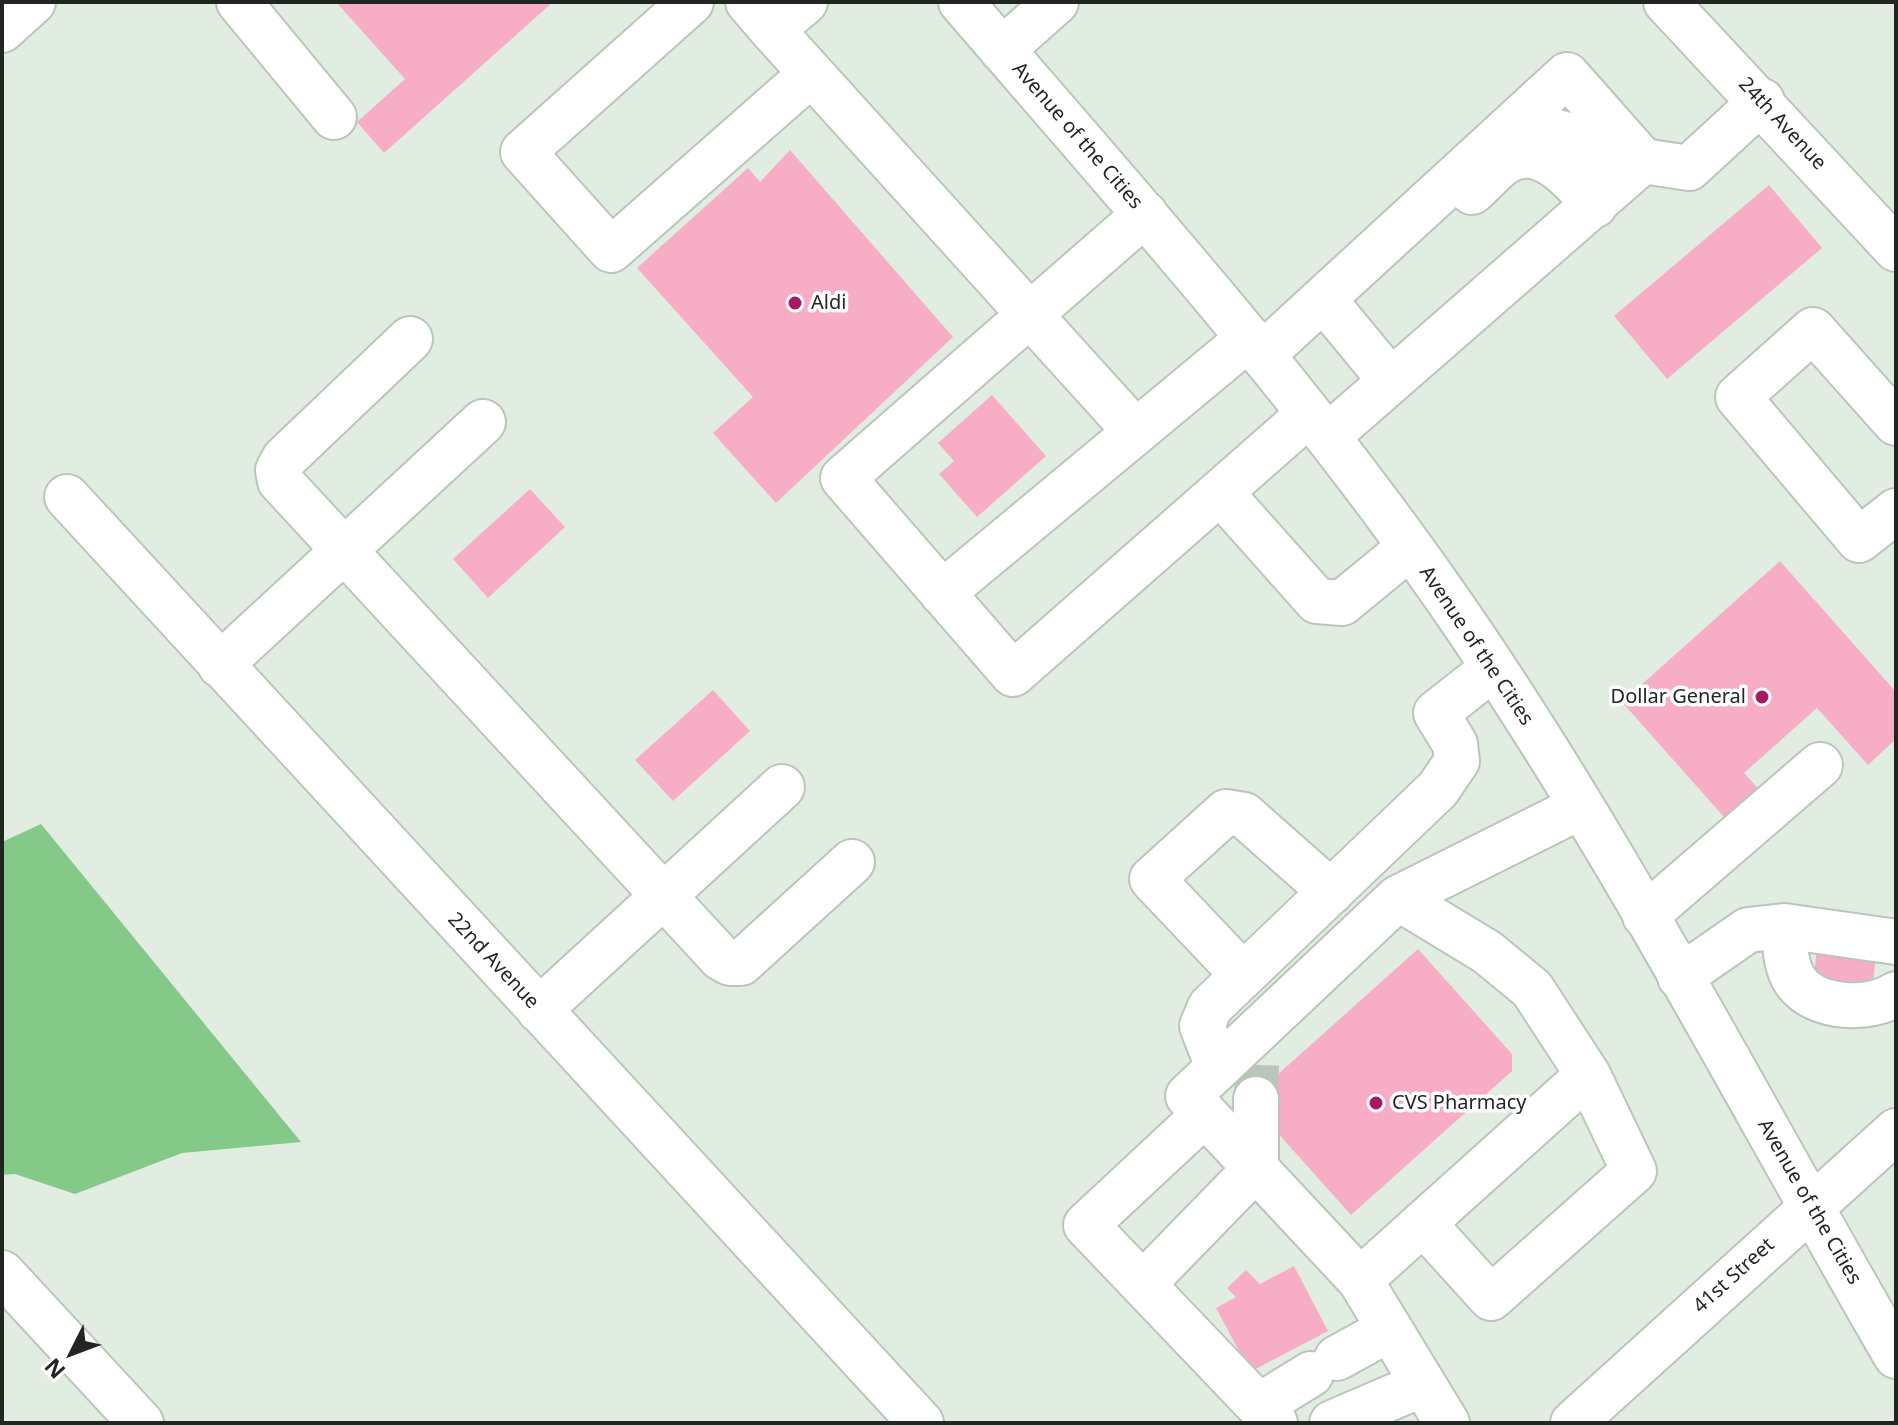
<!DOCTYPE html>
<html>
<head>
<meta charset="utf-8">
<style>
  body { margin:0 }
  #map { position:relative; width:1898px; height:1425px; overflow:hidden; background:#e1ede1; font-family:"Noto Sans",sans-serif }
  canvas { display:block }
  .frame { position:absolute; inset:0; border:4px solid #222622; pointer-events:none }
  .north { position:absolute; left:32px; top:1313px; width:80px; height:80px; -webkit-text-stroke:6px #fff; paint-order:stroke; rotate:228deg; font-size:22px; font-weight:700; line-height:32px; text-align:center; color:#222622 }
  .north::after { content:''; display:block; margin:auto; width:28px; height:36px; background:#222622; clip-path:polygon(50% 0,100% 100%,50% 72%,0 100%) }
</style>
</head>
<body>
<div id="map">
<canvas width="1898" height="1425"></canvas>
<div class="frame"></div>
<div class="north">N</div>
</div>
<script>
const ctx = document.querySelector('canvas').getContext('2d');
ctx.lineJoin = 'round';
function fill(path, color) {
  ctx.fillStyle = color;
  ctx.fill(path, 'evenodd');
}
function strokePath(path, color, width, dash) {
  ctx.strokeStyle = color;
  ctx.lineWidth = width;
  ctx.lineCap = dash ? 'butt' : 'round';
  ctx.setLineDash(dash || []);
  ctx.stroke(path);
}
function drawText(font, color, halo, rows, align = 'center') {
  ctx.font = font + ' "Noto Sans",sans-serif';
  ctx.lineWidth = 7;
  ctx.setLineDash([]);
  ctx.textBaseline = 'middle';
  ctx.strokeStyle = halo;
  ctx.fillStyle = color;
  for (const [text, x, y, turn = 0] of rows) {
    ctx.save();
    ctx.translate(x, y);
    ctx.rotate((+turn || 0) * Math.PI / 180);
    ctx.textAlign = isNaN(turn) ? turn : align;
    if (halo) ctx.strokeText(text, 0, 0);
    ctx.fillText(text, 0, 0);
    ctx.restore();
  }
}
fill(new Path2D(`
  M41,824L301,1142L182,1153L75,1194L15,1174L2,1175V842Z`), '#84c988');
fill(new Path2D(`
  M336,2H553L384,153L357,122L405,79Z
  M790,150L953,337L776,503L713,433L753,397L637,268L748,168L760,182Z
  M1769,185L1822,248L1667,379L1614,316Z
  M992,395L1046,456L977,517L939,474L954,461L938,443Z
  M530,489L565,527L488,598L453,559Z
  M1780,561L1896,692V739L1868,765L1817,708L1744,773L1765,796L1731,825L1622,702Z
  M713,690L750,731L673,801L635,760Z
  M1817,948L1876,954L1872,992L1813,985Z
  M1418,949L1512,1054V1071L1351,1215L1275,1130L1276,1076Z
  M1294,1266L1328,1331L1250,1372L1216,1308L1236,1297L1227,1288L1246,1270L1260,1284Z`), '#f8adc7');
strokePath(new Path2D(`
  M1256,1099L1257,1065`), '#bbc5bb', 44, [44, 22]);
const minor = new Path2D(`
  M239,2L334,117
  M691,2L523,152L611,250L811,74
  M748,2L772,30L805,2
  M1666,2L1896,249
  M2,30L33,2
  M772,30L1136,432
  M1002,50L1056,2
  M1507,161L1550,130L1571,136L1614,184
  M1472,192C1483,183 1493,170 1505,162C1542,140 1574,182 1595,205
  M1145,214L843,478L1013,674L1309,414
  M1324,300L1391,381
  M410,339L284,459L278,470L280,481L721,958L730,963H741L852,862
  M1262,355L1567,75L1643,161L1689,168L1762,101
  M1896,423L1813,330L1738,397L1859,540L1896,511
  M1328,436L1643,161
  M1220,492L1317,601L1342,603L1409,548
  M67,497L921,1423
  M942,593L1249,338
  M220,665L483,422
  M1398,898L1487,952L1532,989L1588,1075L1360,1280L1188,1096L1398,898L1580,807
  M1645,916L1820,765
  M1784,926C1785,945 1785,967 1796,982C1817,1010 1870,1011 1896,994
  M1243,975L1152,879L1226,812L1244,815L1331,892
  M1680,977L1748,930L1784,926L1896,942
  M539,1010L782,787
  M1218,1067L1202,1026L1210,1007L1438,789L1457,761L1455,744L1436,713L1492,669
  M1205,1114L1086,1225L1275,1423
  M1423,1223L1491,1298L1634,1171L1588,1075
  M2,1273L141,1423
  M1360,1280L1447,1423
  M1143,1284L1256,1168V1099
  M1337,1358L1390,1329
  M1259,1406L1311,1374
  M1332,1423L1423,1384
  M1573,1423L1896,1131`);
const major = new Path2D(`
  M961,2C1129,197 1301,388 1448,600C1615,840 1749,1103 1896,1356`);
strokePath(minor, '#bac6ba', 48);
strokePath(major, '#bac6ba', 48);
strokePath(minor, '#fff', 44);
strokePath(major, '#fff', 44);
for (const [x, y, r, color] of [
  [795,303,8,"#a61b60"],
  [1762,697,8,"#a61b60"],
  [1376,1103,8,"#a61b60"]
]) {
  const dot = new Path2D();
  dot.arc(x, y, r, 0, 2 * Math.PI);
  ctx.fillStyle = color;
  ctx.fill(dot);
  strokePath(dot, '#fff', 3);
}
drawText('20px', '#222622', '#fff', [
  ["24th Avenue",1782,124,47],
  ["Avenue of the Cities",1077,136,49],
  ["Avenue of the Cities",1476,646,56],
  ["22nd Avenue",493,961,47],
  ["Avenue of the Cities",1809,1202,60],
  ["41st Street",1734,1276,-42]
]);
drawText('20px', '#222622', '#fff', [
  ["Aldi",811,303],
  ["Dollar General",1746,697,"right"],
  ["CVS Pharmacy",1392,1103]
], 'left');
</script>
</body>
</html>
